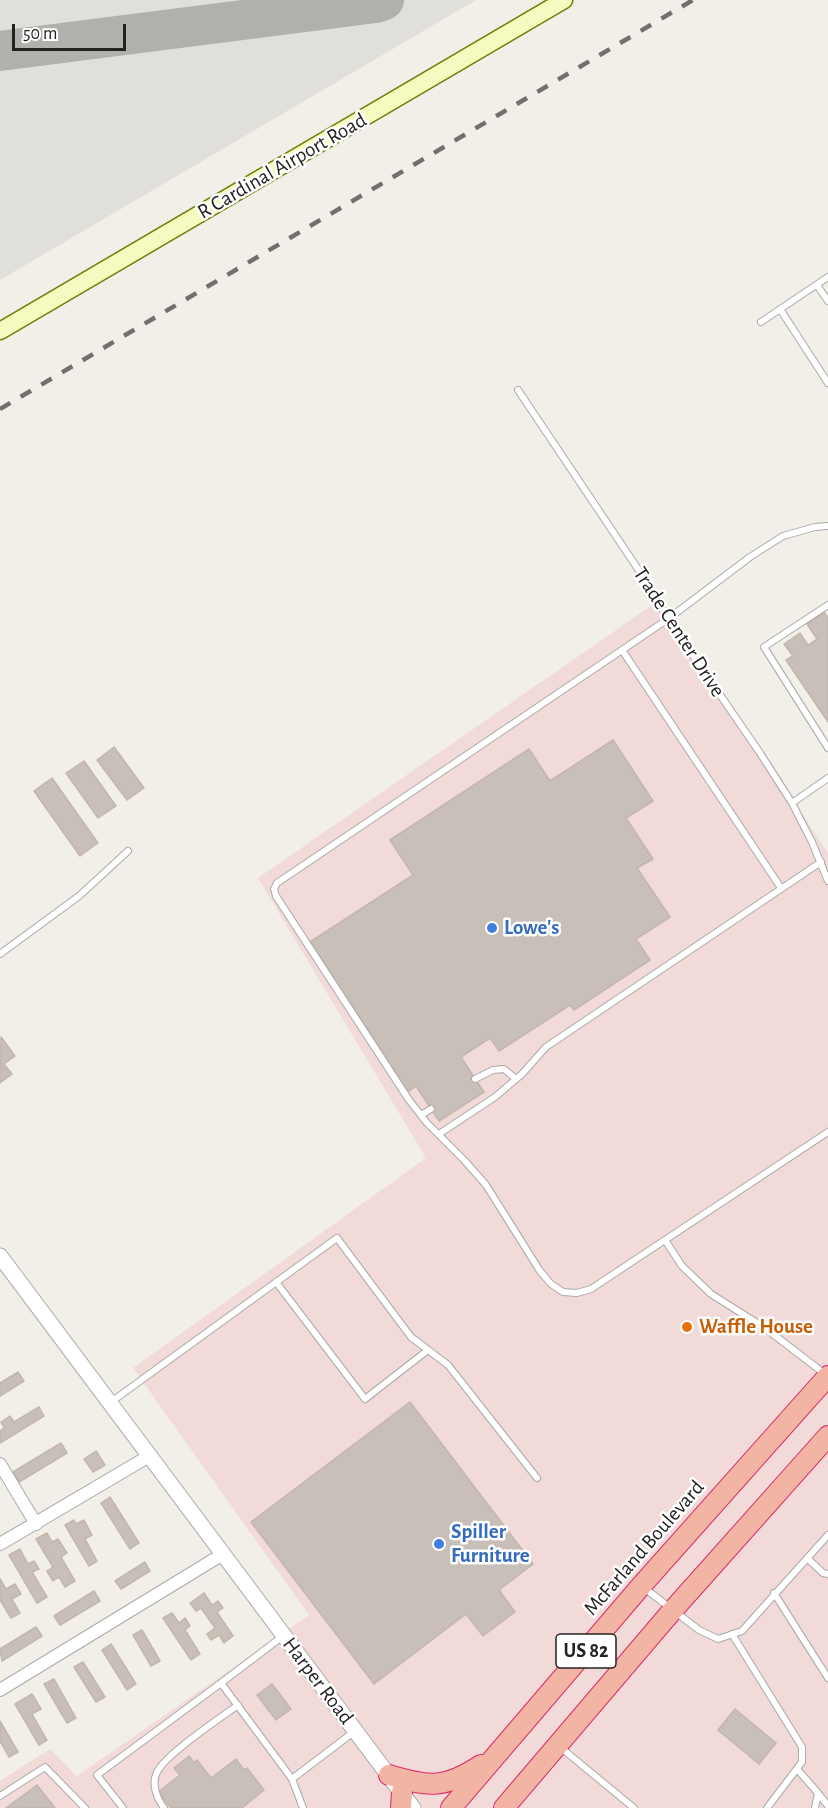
<!DOCTYPE html>
<html>
<head>
<meta charset="utf-8">
<style>
  body { margin:0 }
  #map { position:relative; width:828px; height:1808px; overflow:hidden; background:#f2efe9; font-family:"Alegreya Sans",sans-serif }
  canvas { display:block }
  .scale { position:absolute; left:12px; top:24px; width:114px; height:27px; box-sizing:border-box; border:3px solid #222; border-top:0; padding-left:8px; font-size:18px; line-height:21px; white-space:nowrap; color:#222; -webkit-text-stroke:4px #fff; paint-order:stroke }
</style>
</head>
<body>
<div id="map">
<canvas width="828" height="1808"></canvas>
<div class="scale">50 m</div>
</div>
<script>
const ctx = document.querySelector('canvas').getContext('2d');
ctx.lineJoin = 'round';
function fill(path, color) {
  ctx.fillStyle = color;
  ctx.fill(path, 'evenodd');
}
function strokePath(path, color, width, dash) {
  ctx.strokeStyle = color;
  ctx.lineWidth = width;
  ctx.lineCap = dash ? 'butt' : 'round';
  ctx.setLineDash(dash || []);
  ctx.stroke(path);
}
function drawText(font, color, halo, rows, align = 'center') {
  ctx.font = font + ' "Alegreya Sans",sans-serif';
  ctx.lineWidth = 5;
  ctx.setLineDash([]);
  ctx.textBaseline = 'middle';
  ctx.strokeStyle = halo;
  ctx.fillStyle = color;
  for (const [text, x, y, turn = 0] of rows) {
    ctx.save();
    ctx.translate(x, y);
    ctx.rotate((+turn || 0) * Math.PI / 180);
    ctx.textAlign = isNaN(turn) ? turn : align;
    if (halo) ctx.strokeText(text, 0, 0);
    ctx.fillText(text, 0, 0);
    ctx.restore();
  }
}
fill(new Path2D(`
  M661,599L828,853V1808H0V1781L50,1749L77,1776L309,1615L133,1368L426,1158L258,878Z`), '#f2dad9');
fill(new Path2D(`
  M0,0H476L0,280Z`), '#e1dfda');
strokePath(new Path2D(`
  M0,51L376,3L384,0`), '#b1b0ac', 40);
const building = new Path2D(`
  M824,612L828,618V722L786,660L793,656L784,644L800,633L808,645L817,639L807,624Z
  M613,740L653,801L626,818L653,859L637,868L670,917L636,939L650,960L574,1010L570,1005L499,1051L490,1038L461,1057L484,1092L439,1121L416,1086L408,1092L310,942L413,875L390,840L529,749L550,781Z
  M114,747L144,788L127,800L97,760Z
  M84,761L116,806L98,818L66,773Z
  M52,778L98,843L80,856L34,791Z
  M1,1037L15,1056L4,1064L12,1074L0,1083Z
  M18,1372L24,1381L0,1396V1383Z
  M410,1402L533,1564L499,1590L515,1612L483,1636L466,1614L374,1684L251,1522Z
  M39,1407L44,1416L0,1443V1431L4,1428L1,1422L10,1416L14,1422Z
  M61,1443L67,1453L19,1482L13,1472Z
  M96,1451L105,1465L93,1472L84,1459Z
  M110,1497L139,1543L130,1549L101,1503Z
  M74,1520L76,1524L84,1520L92,1535L85,1539L97,1561L89,1566L65,1525Z
  M47,1533L52,1542L58,1539L67,1553L61,1557L75,1581L65,1587L59,1577L53,1581L47,1571L53,1567L36,1539Z
  M20,1549L28,1564L34,1561L39,1569L32,1572L47,1597L37,1603L9,1555Z
  M145,1562L150,1571L121,1589L115,1581Z
  M0,1579L6,1589L15,1584L21,1594L12,1599L20,1613L11,1618L0,1600Z
  M94,1591L100,1601L60,1625L54,1616Z
  M204,1593L212,1605L218,1601L223,1608L217,1612L233,1636L224,1643L219,1635L211,1640L207,1634L215,1628L201,1608L196,1611L190,1603Z
  M172,1613L179,1623L185,1618L190,1626L185,1630L200,1654L191,1660L163,1618Z
  M36,1627L42,1636L2,1661L0,1649Z
  M142,1630L160,1661L151,1666L133,1635Z
  M111,1644L136,1684L127,1690L102,1650Z
  M83,1662L105,1697L96,1702L74,1667Z
  M54,1679L76,1718L67,1723L44,1684Z
  M272,1684L291,1709L276,1720L257,1695Z
  M32,1694L41,1709L32,1714L47,1740L39,1745L15,1704Z
  M735,1709L776,1743L759,1764L718,1730Z
  M0,1721L18,1752L9,1757L0,1741Z
  M189,1756L194,1763L197,1760L211,1778L236,1759L244,1770L247,1768L264,1790L242,1808H171L158,1792L180,1775L174,1768Z
  M37,1785L55,1808H6Z`);
fill(building, '#c7bfb8');
strokePath(building, '#c4b6ab', 1.5);
const service = new Path2D(`
  M817,285L828,301
  M780,309L828,383
  M761,322L828,277
  M518,390L646,581L668,619L760,753L792,803L812,842L828,881
  M828,526L815,527L783,536L750,557L668,619L277,883L274,889L276,896L409,1100L427,1123L465,1161L486,1185L540,1271L551,1284L563,1292L577,1293L591,1289L828,1132
  M828,605L764,647L828,748
  M622,650L781,888
  M792,803L828,778
  M0,954L79,896L128,851
  M475,1079L493,1070L504,1069L516,1079
  M421,1115L431,1109
  M439,1134L495,1097L522,1074L546,1047L821,862
  M665,1240L682,1266L711,1294L765,1328L825,1374
  M276,1282L365,1399L428,1350
  M111,1402L337,1238L411,1337L448,1365L537,1478
  M807,1558L823,1573L828,1574
  M643,1587L699,1630L718,1639L742,1631L828,1535
  M774,1593L828,1678
  M732,1634L802,1747V1762L767,1808
  M221,1683L283,1636
  M560,1747L634,1808
  M797,1769L818,1793L815,1808
  M292,1779L355,1731
  M818,1793L828,1806
  M0,1796L45,1767L85,1808
  M123,1808L97,1775L221,1683L292,1779L303,1808
  M164,1808C157,1799 151,1784 157,1772C166,1754 219,1719 238,1705`);
const minor = new Path2D(`
  M0,1464L36,1524
  M0,1544L151,1455
  M0,1690L223,1554`);
const tertiary = new Path2D(`
  M0,1256L413,1808`);
const secondary = new Path2D(`
  M0,331L564,0`);
const trunk = new Path2D(`
  M389,1775C429,1787 445,1789 481,1765
  M401,1808L402,1792
  M451,1808L641,1586L828,1376
  M504,1808L672,1611L828,1436`);
strokePath(service, '#a9a9a9', 8);
strokePath(minor, '#a9a9a9', 14);
strokePath(tertiary, '#a9a9a9', 17);
strokePath(secondary, '#707d05', 19);
strokePath(trunk, '#dc2a67', 22);
strokePath(service, '#fff', 6);
strokePath(minor, '#fff', 12);
strokePath(tertiary, '#fff', 15);
strokePath(secondary, '#f7fabf', 16);
strokePath(trunk, '#f2b4a3', 20);
strokePath(new Path2D(`
  M0,409L693,0`), '#707070', 4.5, [12, 12]);
for (const [x, y, r, color] of [
  [492,928,6,"#3f7fe0"],
  [687,1327,6,"#e8710a"],
  [439,1544,6,"#3f7fe0"]
]) {
  const dot = new Path2D();
  dot.arc(x, y, r, 0, 2 * Math.PI);
  ctx.fillStyle = color;
  ctx.fill(dot);
  strokePath(dot, '#fff', 2);
}
for (const [x, y, w] of [
  [586,1651,60]
]) {
  const box = new Path2D();
  box.roundRect(x - w / 2, y - 17, w, 34, 4.5);
  ctx.fillStyle = '#fff';
  ctx.fill(box);
  strokePath(box, '#222', 1.5);
}
drawText('bold 20px', '#222', null, [
  ["US 82",586,1651]
]);
drawText('21px', '#222', '#fff', [
  ["R Cardinal Airport Road",282,166,-30],
  ["Trade Center Drive",679,632,57],
  ["McFarland Boulevard",644,1548,-49],
  ["Harper Road",318,1681,53]
]);
drawText('bold 21px', '#366cbe', '#fff', [
  ["Lowe's",504,928],
  ["Spiller",451,1532],
  ["Furniture",451,1556]
], 'left');
drawText('bold 21px', '#c56008', '#fff', [
  ["Waffle House",699,1327]
], 'left');
</script>
</body>
</html>
